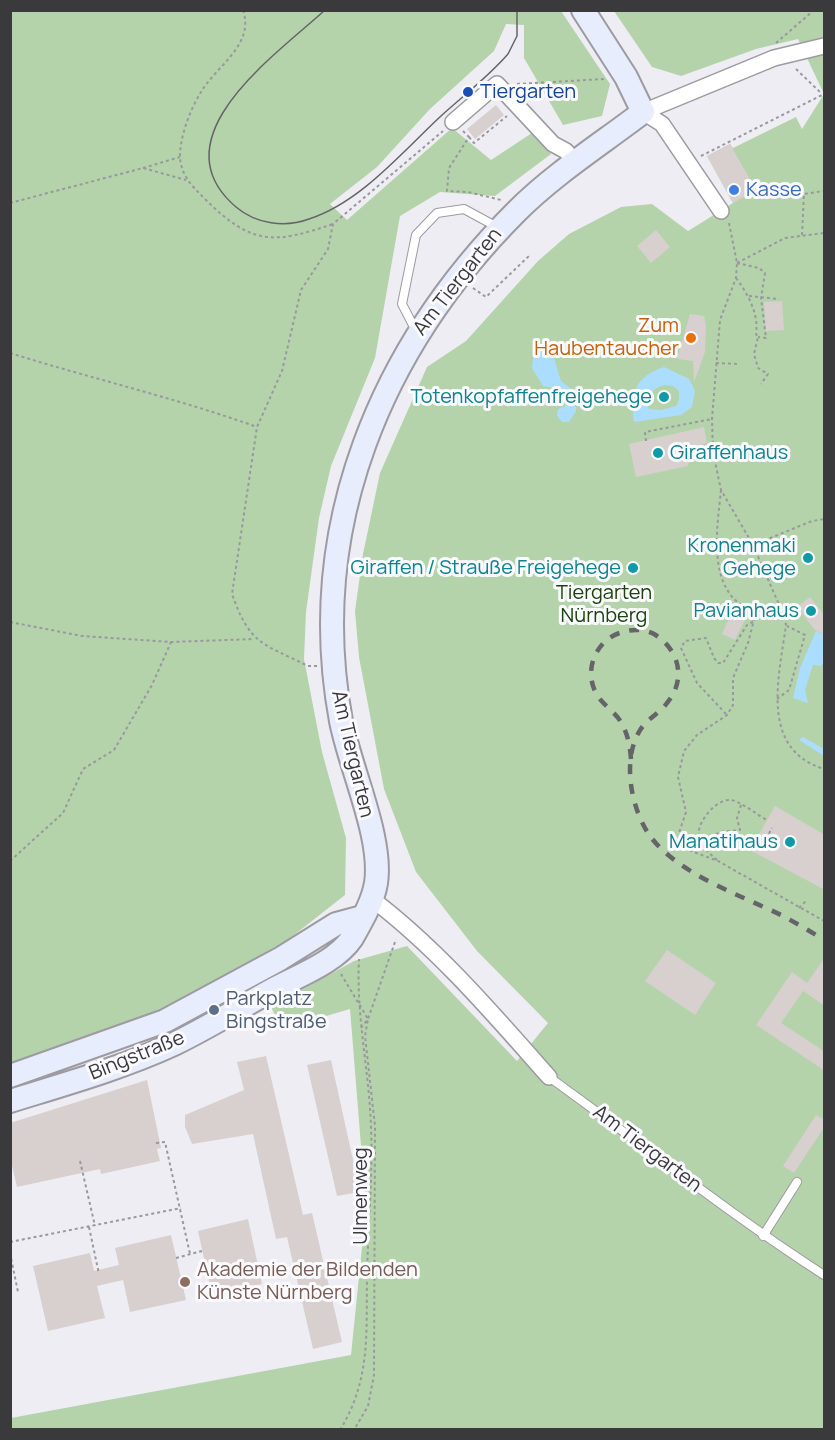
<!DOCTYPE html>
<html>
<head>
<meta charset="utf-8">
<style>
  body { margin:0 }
  #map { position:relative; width:835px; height:1440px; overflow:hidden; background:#eeedf3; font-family:Manrope,sans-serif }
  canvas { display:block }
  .frame { position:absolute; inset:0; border:12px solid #3a393c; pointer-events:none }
</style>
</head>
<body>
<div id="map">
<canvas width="835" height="1440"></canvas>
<div class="frame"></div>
</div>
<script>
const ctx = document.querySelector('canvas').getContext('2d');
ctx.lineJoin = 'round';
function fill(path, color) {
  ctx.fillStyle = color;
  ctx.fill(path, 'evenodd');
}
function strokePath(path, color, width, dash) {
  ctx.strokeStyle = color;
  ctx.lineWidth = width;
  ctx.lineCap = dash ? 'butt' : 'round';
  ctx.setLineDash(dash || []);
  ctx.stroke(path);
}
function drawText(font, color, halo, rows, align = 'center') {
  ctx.font = font + ' Manrope,sans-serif';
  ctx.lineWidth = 6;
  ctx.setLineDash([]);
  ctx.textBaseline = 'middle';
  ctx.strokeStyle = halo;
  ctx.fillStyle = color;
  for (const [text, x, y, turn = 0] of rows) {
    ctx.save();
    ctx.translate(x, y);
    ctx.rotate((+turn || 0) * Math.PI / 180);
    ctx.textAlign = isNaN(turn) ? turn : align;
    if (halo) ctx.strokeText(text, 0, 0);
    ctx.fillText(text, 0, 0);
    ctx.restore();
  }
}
fill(new Path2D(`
  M11,11H561L610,84L602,116L563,125L524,58V25L506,24L494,51L430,109L377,167L330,204L347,220L452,128L491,160L532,133L551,154L495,196L440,192L400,216L375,358L331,466L319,518L306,612L304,659L322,752L346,838L345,895L289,939L162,1011L11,1068Z
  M614,11H824V1429L11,1430V1418L351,1355L366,1208L350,1009L282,1029L271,1007L354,961L407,946L517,1061L548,1023L477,951L416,872L384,789L359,657L355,611L363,554L380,473L427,367L466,341L538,261L569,234L621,207L652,204L688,231L733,203L707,156L730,144L733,148L796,117L802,129L824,94L798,39L756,49L681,76L652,67Z`), '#b4d3ab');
fill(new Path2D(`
  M550,345L561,381L575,392L576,411L569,422H562L557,416L558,409L568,405L569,398L566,390L543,386L532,368L533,358L539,354L542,346Z
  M664,367L689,379L695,391L692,407L681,415L634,422C630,392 635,377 664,367ZM664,385L673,386L679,391V400L676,406L661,410L649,409L646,402C650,393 654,388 664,385Z
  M816,631L824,635V663L821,666L813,665L805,690L808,703L793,698L800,668Z
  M803,737L824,749V756L799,740Z`), '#adf');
fill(new Path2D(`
  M496,105L504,115L475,139L467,129Z
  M730,144L756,190L733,203L707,156Z
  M656,230L670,247L651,263L637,246Z
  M782,301L784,330L766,331L764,302Z
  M690,314L704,316L706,325L705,352L694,382L693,361L677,359Z
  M704,427L707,443L699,445L701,460L688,463V466L636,477L629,444Z
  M810,597L825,616V635L815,630L797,607Z
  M734,608L747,615L735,640L722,634Z
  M775,806L825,835V890L750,850Z
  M667,950L716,983L695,1015L645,981Z
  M825,957V1006L803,991L781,1023L825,1052V1071L756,1025L792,972L807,983Z
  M266,1056L303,1215L312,1213L342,1342L313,1349L287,1237L276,1239L253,1134L192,1144L185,1127V1115L244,1090L237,1062Z
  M331,1060L360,1192L337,1196L307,1065Z
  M147,1080L161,1148L157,1149L160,1161L101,1174L100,1169L17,1187L10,1157V1123Z
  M816,1115L825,1120V1126L794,1173L783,1166Z
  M248,1219L262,1284L212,1295L198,1231Z
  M171,1235L186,1300L130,1312L123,1280L97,1286L105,1318L48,1331L33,1266L90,1253L94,1271L119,1265L115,1248Z`), '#d7d0ce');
const lane = new Path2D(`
  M416,331L402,304L416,235L437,213L464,209L499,228
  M549,1077C641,1143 729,1214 824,1275
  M763,1236L797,1182`);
const street = new Path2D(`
  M643,112L774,58L824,46
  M643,112L662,124L721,211
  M453,122L497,84L553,144L566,151L576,164
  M372,899C438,949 494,1015 549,1077`);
const secondary = new Path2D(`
  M10,1076L165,1021L280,959L336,924L362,917
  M10,1101C65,1084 122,1068 174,1044C209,1027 241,1007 274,989C298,976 336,962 352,938C361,922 373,902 376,883C383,838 350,768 341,721C305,527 381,347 517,211C554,174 601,144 643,112L626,77L583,10`);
strokePath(lane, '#9d9ba1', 10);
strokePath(street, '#9d9ba1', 18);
strokePath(secondary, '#9d9ba1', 26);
strokePath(new Path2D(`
  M243,10C255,45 216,66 201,92C190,110 180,136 180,157C181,176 193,187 205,199C252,246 274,244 333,224
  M776,43L814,10
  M796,69L822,94
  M517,84L604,79
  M463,131L469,137L449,168L447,191L468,192L501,200
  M469,137L474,143L507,116
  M701,156L824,94
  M143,168L180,157
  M10,203L143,168L186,180
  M729,223L737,263L736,278L720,320L712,419L713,452L721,490L753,545L784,616L786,625C779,677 759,749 824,769
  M802,235L804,194L824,191
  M737,263L759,268L765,273L761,298L766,338L758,337
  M737,263L785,238L824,233
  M736,278C748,294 759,314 756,334L758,337L754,354L758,368L768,374L761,384
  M473,288L486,297L531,254
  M749,296L779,299
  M10,353C93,379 176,398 257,427
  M716,363L740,364
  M646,441L645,432L712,419
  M721,490C717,530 705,596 756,612C764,615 775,615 783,616
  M753,545L812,521L824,519
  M756,612L748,643L733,678V705L727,715L697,735L684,751L678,777L686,812L679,833L691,851L718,861L824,921
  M10,622L82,636L171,642L254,639
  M317,666H308C262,643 250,645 232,594L257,427L282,371L301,290L328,249L333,224L443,131
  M777,699L789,690L805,635L787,626
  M726,714L697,683L681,648L685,641L706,638L714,658L718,663H723L747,625L754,621
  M766,839L772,828
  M703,847L719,832L740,830L737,818L741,805
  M717,860C709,853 700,846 699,834C697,822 717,798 731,800C742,802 757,815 767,820
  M10,861L63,813L83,769L114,750L152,685L171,642
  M799,908L806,901
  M341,974L368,1019L365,1036L375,1126L374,1375L368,1406L354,1430
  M361,1028L368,1019L396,939
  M156,1143L165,1142L190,1254
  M80,1161L95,1226
  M89,1227L99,1274
  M10,1242L181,1208
  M10,1253L18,1292
  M176,1258L202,1251
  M340,1430C371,1379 366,1334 367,1276C368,1226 373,1176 371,1126C369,1070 356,1016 359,959`), '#99989d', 2, [3, 3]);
strokePath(lane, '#fff', 8);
strokePath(street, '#fff', 15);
strokePath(secondary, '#e7edfc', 22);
strokePath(new Path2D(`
  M325,10C277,54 155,138 236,207C256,224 285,228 309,219C361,202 402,152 441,116C463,96 488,77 508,54L517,36V10`), '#656468', 1.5);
strokePath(new Path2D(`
  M631,759C630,746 628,735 622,724C616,712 602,705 596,693C583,669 597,638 623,632C632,629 645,629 654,634C679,649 687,679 667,703C659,714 646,719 639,732C622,761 631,809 650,836C678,874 740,895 781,915C796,923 810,931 824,940`), '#656468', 4.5, [10, 10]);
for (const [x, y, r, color] of [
  [468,92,6,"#1a4fb4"],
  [734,190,6,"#3f7fe0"],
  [691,338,6,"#e8710a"],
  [664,397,6,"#0f9aa8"],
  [658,453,6,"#0f9aa8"],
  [808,558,6,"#0f9aa8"],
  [633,568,6,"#0f9aa8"],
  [811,611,6,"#0f9aa8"],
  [790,842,6,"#0f9aa8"],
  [214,1010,6,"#5c6f8a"],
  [185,1282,6,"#8d6e63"]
]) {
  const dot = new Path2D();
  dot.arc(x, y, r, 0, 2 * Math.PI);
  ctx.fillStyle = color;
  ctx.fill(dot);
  strokePath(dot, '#fbfafe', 2);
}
drawText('20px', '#164399', '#fbfafe', [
  ["Tiergarten",480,92]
], 'left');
drawText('20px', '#366cbe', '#fbfafe', [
  ["Kasse",746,190]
], 'left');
drawText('20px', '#3a393c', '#fbfafe', [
  ["Am Tiergarten",458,282,-52],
  ["Am Tiergarten",352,754,77],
  ["Bingstraße",137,1056,-22],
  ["Am Tiergarten",647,1149,37],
  ["Ulmenweg",361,1196,-90]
]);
drawText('20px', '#c56008', '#fbfafe', [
  ["Zum",679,326],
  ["Haubentaucher",679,349]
], 'right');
drawText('20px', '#0d838f', '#fbfafe', [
  ["Totenkopfaffenfreigehege",652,397],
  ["Giraffenhaus",670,453,"left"],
  ["Kronenmaki",796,546],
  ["Gehege",796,569],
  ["Giraffen / Strauße Freigehege",621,568],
  ["Pavianhaus",799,611],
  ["Manatihaus",778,842]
], 'right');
drawText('20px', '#1b440d', '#fbfafe', [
  ["Tiergarten",604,593],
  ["Nürnberg",604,616]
]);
drawText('20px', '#4e5e75', '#fbfafe', [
  ["Parkplatz",226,999],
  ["Bingstraße",226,1022]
], 'left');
drawText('20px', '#785e54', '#fbfafe', [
  ["Akademie der Bildenden",197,1270],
  ["Künste Nürnberg",197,1293]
], 'left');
</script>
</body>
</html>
